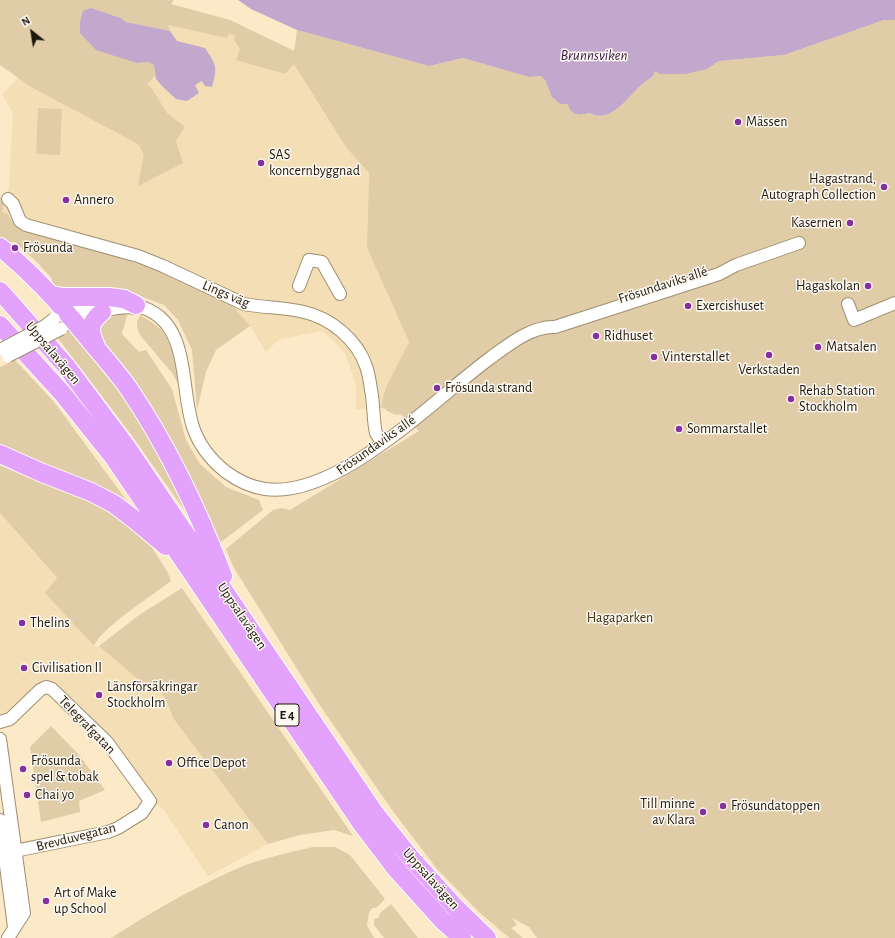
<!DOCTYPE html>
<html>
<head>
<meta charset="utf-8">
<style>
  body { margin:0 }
  #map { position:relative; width:895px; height:938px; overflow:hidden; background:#fce9c8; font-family:"Alegreya Sans",sans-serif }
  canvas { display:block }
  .north { position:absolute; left:12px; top:12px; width:40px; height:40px; -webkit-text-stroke:3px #fcf8f2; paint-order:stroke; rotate:330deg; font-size:11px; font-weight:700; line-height:16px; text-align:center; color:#1e170b }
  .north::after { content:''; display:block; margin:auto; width:14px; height:18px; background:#1e170b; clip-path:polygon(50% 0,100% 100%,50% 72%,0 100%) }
</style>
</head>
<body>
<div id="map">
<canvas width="895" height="938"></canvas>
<div class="north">N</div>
</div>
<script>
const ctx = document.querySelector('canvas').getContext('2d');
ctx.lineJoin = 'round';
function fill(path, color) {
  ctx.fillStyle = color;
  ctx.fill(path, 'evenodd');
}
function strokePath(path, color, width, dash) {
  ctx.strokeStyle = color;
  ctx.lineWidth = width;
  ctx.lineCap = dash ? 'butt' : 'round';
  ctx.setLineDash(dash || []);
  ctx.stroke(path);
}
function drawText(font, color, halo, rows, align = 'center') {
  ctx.font = font + ' "Alegreya Sans",sans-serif';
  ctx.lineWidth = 3;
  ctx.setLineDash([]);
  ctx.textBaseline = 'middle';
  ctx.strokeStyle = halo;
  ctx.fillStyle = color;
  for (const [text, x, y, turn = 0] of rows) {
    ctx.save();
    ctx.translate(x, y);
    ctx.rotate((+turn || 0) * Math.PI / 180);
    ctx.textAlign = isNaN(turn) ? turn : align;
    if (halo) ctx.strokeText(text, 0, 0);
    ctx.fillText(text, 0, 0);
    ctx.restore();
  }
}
fill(new Path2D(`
  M56,0H156L230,20L295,51L369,173L367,248L409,342L386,387L381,408L356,409V385L346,355L334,341L322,331L278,340L266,352L250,326L215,286L139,253L2,212L9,187L13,113L2,94L52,46Z
  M0,513L57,579L46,593L94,646L95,647L99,646L146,686L157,690L164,696L170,709L173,718L235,798L268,844L208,876L163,809L151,801L53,688L0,721Z`), '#f4deb6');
fill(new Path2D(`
  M0,0H174L171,4L230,20L294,51L297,30L429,66L463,58L529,77L541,76L545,80L552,97L560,104H568L582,115L590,113C609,124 626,100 638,88C643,83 648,80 653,76L654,71L707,69L719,61L784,55L884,20H895V938H537L529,927L512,918L517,925L511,928L523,938H510L501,931L479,912L437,869L392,810L319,704L234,568L226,549L273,510L281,508L290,510L419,431L401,415L398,414L396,415L387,411L386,409L381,408L383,398L386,387L409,342L367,248L369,173L346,147L294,64L285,74L236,60L240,49L234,40L235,35L229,34L227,38L168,25L170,31L126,22L121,18L111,14L137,63L149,62L154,65L155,75L147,85L150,86L167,113L185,127L176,141L183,163L138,186L144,154L138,144L31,87L0,65Z
  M38,108L62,109L60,155L36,154Z
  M0,198L5,200L2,212L8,214L13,223L149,264L226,298L250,326L216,350L206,372L197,410L192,350L178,320L164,305L135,294L59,293L54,288L51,277L43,269L38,263L15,242H7L0,237Z
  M123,313L127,315L122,334L139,352L146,350L172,389L186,440L200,464L226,487L259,500L263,510L217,545L99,338L97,329L102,320Z
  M140,315C148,320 157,325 163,332C174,345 177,370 180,387L172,373L140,335L137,327V322Z
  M74,329L129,397L206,541L130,433L57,337Z
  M15,360L54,402L138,516L0,447V367Z
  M0,464H5L95,500L147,540L167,571L171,581C153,595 101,628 94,646L45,593L57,578L0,513Z
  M182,588L353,836L334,830L300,835L268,844L173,718L170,709L164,696L157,690L146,686L99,646L139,615Z
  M51,726L79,755L105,790L79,801L80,812L41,822L30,747Z
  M313,847H335L350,855L385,899L376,908H373C368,911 368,919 367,925L374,938H111C150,913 191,889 234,870C258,859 287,853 313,847Z
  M391,904L418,938H384L374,925V919L378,918L380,913Z`), '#e0cca7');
fill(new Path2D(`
  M238,0H895V20H884L784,55L719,61L707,69L685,74H660L655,71L653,76C648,80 643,83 638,88C626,100 609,124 590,113C581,116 569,115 568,104H560L552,97L545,80L541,76L529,77L463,58L429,66L297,30L251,9Z
  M91,8L121,18L126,22L170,31L177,41L205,48C216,65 218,66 212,87L205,86L202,81L195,85L199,93L187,101L176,99L162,86L156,79L154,65L149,62L137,63L96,50L80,33V22L83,11Z`), '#c2a8cc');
const minor = new Path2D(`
  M8,199L13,204L20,221L26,225L138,256L163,266L244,304C264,308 285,307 304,312C331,318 357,340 366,366C369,374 370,383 371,390C374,402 373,423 376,433C378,436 380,440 383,443
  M299,286L309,260L322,262L340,294
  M129,304C193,314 178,381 193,427C199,445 212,461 226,472C237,480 251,487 265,489C338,499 433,400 489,359C508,345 531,326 555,327L719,274L736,265L799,243
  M848,304L854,320L895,303
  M63,316L95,305L106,304
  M70,325C91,316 112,304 136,308
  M0,722L10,719L40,690L46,687L52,689L107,742L150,801L142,813L118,828L108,832L0,854
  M0,739L24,913L8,938
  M0,820L14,927`);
const highway = new Path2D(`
  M0,247C32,273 57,301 83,332C98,351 115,369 129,389C168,447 198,510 223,576
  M0,291L66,366L128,449L374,812L410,857L455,907L487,938
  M52,295L62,297H109L124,299L136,305
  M0,325L62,393L114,458L361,823L396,869L442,920L462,938
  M96,346C89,331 88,324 102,312
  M0,454L40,472L91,492L114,504L135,520L166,546`);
strokePath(minor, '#9f8f70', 14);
strokePath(highway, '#fff', 20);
strokePath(minor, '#fff', 12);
strokePath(highway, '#e3a2fb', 18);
const minorBridge = new Path2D(`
  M2,349L45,326L54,319
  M8,356L61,329`);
strokePath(minorBridge, '#9f8f70', 14, []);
strokePath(minorBridge, '#fff', 12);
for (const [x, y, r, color] of [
  [738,122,4,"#84319f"],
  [261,163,4,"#84319f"],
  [884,187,4,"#84319f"],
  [66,200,4,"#84319f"],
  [850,223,4,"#84319f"],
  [15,248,4,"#84319f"],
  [868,286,4,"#84319f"],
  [688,306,4,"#84319f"],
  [596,336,4,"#84319f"],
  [818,347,4,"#84319f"],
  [769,355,4,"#84319f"],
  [654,357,4,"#84319f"],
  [437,388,4,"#84319f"],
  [791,399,4,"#84319f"],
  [679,429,4,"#84319f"],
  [22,623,4,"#84319f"],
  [24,668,4,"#84319f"],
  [99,695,4,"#84319f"],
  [169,763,4,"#84319f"],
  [23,769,4,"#84319f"],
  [27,795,4,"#84319f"],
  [723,806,4,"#84319f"],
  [703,812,4,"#84319f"],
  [206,825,4,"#84319f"],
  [46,901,4,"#84319f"]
]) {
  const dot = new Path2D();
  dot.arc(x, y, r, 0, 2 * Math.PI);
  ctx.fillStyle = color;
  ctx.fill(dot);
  strokePath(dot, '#fcf8f2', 1.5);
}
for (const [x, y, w] of [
  [287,715,24]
]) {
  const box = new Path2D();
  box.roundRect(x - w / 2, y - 11, w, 22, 3);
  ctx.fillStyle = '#fcf8f2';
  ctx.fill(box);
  strokePath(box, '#1e170b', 1);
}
drawText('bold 13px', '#1e170b', null, [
  ["E 4",287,715]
]);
drawText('14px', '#1e170b', '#fcf8f2', [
  ["Mässen",746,122],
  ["SAS",269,155],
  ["koncernbyggnad",269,171],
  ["Hagastrand,",876,179,"right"],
  ["Autograph Collection",876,195,"right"],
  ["Annero",74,200],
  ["Kasernen",842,223,"right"],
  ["Frösunda",23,248],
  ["Hagaskolan",860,286,"right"],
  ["Exercishuset",696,306],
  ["Ridhuset",604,336],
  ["Matsalen",826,347],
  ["Vinterstallet",662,357],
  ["Verkstaden",769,370,"center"],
  ["Frösunda strand",445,388],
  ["Rehab Station",799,391],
  ["Stockholm",799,407],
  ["Sommarstallet",687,429],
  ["Thelins",30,623],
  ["Civilisation II",32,668],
  ["Länsförsäkringar",107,687],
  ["Stockholm",107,703],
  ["Frösunda",31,761],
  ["spel & tobak",31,777],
  ["Office Depot",177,763],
  ["Chai yo",35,795],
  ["Till minne",695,804,"right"],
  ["av Klara",695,820,"right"],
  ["Frösundatoppen",731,806],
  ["Canon",214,825],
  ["Art of Make",54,893],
  ["up School",54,909]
], 'left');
drawText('14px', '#1e170b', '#fcf8f2', [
  ["Frösundaviks allé",663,285,-18],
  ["Lings väg",226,294,23],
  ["Uppsalavägen",53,353,50],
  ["Frösundaviks allé",376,445,-35],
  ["Uppsalavägen",242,616,56],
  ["Telegrafgatan",87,725,46],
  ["Brevduvegatan",76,837,-14],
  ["Uppsalavägen",431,879,48]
]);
drawText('14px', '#3f2f0e', '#fcf8f2', [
  ["Hagaparken",620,618]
]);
drawText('italic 15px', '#3a1845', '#fcf8f2', [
  ["Brunnsviken",594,55]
]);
</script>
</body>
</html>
